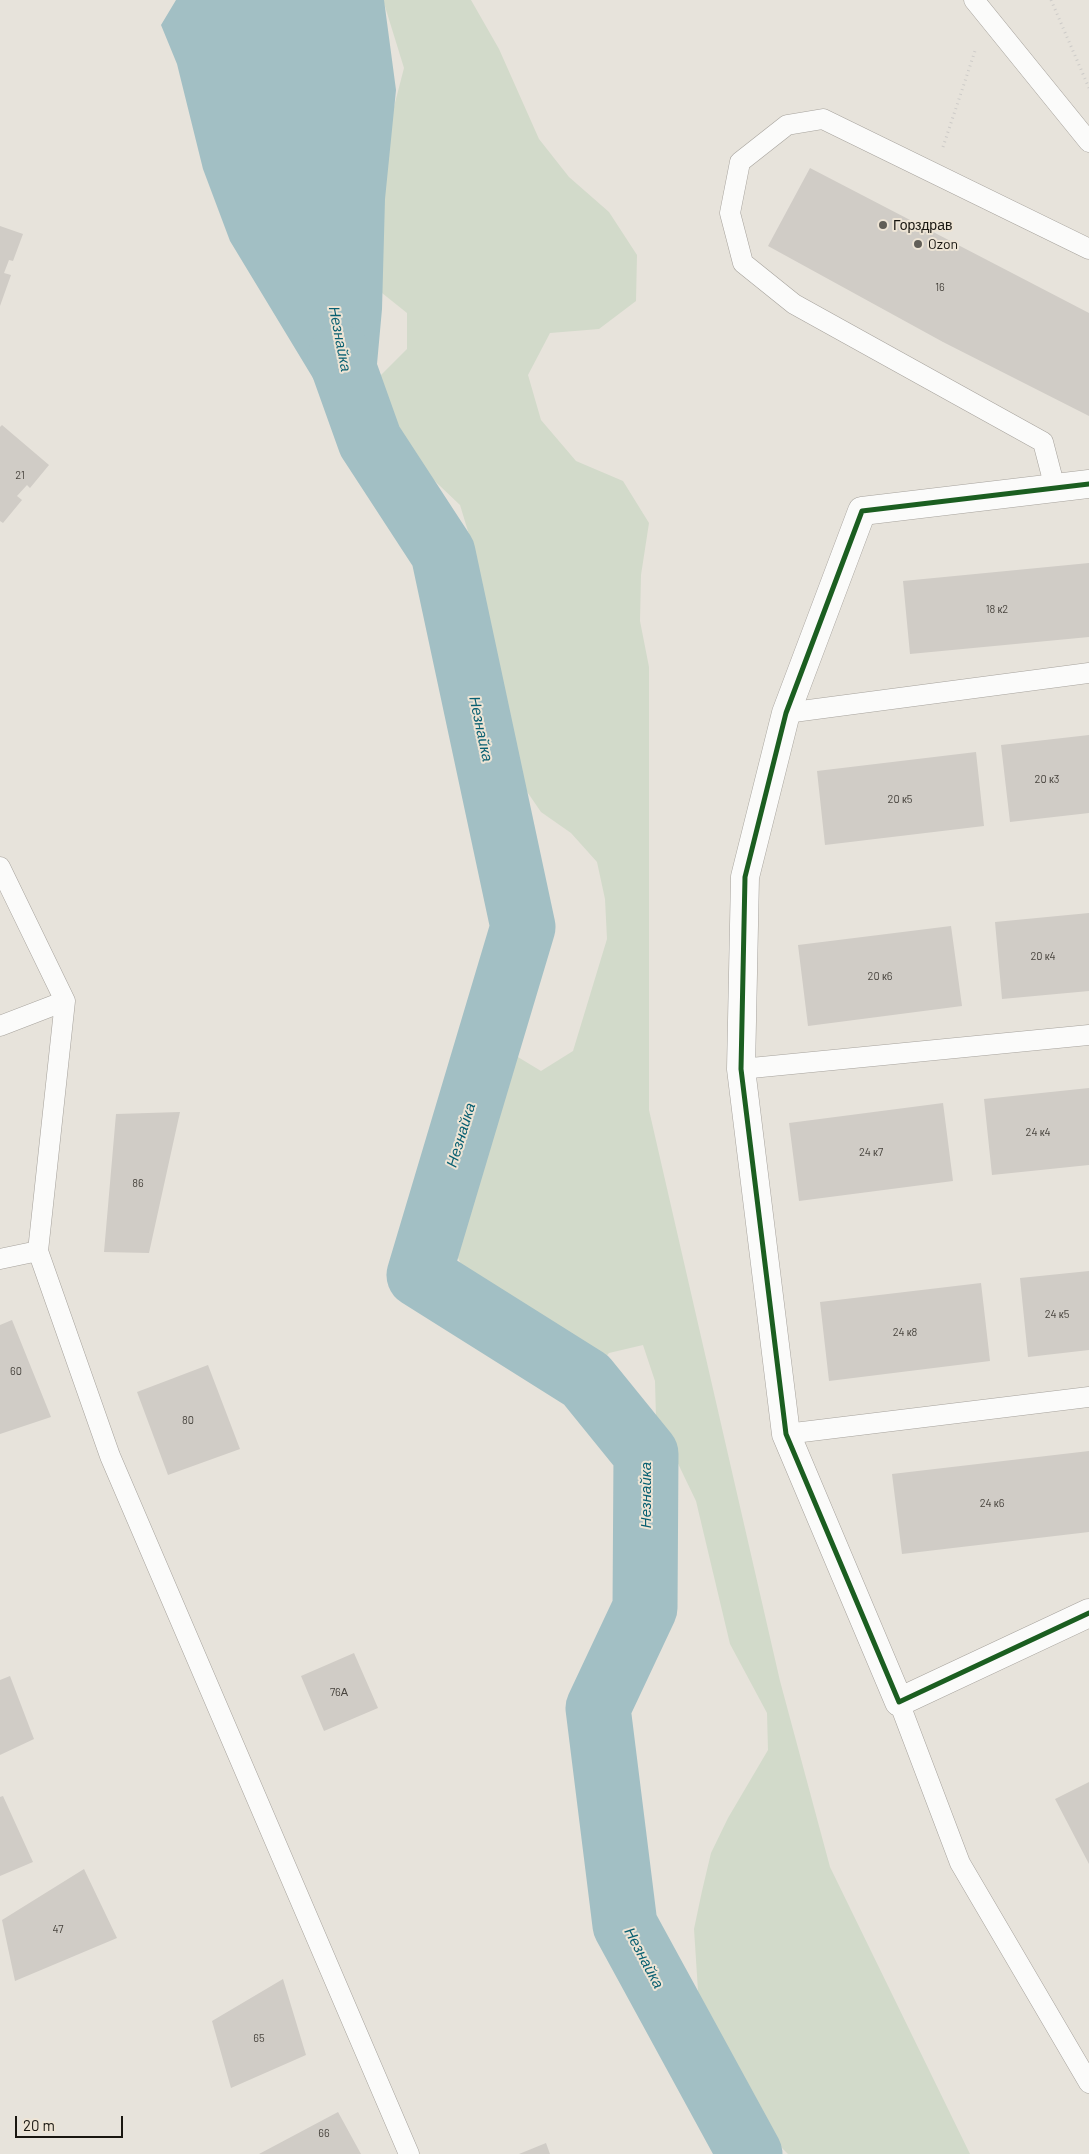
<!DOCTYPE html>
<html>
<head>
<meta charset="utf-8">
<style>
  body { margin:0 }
  #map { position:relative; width:1089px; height:2154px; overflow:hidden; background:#e7e3db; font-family:Barlow,sans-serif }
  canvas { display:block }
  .scale { position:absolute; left:15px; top:2116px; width:108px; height:22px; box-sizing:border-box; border:2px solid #191610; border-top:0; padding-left:6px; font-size:15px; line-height:18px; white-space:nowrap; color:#191610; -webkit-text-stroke:4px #ede4d5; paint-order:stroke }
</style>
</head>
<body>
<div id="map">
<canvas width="1089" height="2154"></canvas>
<div class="scale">20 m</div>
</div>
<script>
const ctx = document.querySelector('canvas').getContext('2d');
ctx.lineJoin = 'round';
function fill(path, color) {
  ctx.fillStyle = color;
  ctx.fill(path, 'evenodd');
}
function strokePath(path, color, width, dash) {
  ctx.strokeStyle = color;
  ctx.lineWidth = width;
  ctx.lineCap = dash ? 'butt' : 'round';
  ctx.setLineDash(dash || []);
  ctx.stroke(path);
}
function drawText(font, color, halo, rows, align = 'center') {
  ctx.font = font + ' Barlow,sans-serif';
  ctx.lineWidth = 4;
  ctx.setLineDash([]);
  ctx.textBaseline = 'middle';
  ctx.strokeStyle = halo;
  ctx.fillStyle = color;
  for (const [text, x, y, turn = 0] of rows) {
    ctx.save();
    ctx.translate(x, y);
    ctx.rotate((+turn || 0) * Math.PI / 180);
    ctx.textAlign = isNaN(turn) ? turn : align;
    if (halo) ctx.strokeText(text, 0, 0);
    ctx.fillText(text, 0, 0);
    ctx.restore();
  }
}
fill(new Path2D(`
  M383,0H471L499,49L539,139L569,177L609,212L637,255L636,301L599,329L550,333L528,375L541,420L576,461L623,481L649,523L641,575L640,621L649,667V1110L780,1681L830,1867L970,2154H788L770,2136L732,2074L708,2046L699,2006L694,1929L702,1891L711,1853L728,1818L768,1750L767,1713L730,1644L696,1501L656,1418L655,1381L643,1345L609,1353L586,1380L572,1377L541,1359L513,1336L466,1276L451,1242L477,1126L489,1088L508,1051L541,1071L573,1051L607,939L605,899L597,862L571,833L541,812L519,780L486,698L481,660L478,578L471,541L460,505L399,447L380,412V376L407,349V313L352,269L404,68Z`), '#d2daca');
fill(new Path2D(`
  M176,0H384L396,90L385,199L382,309L370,441L319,388L230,241L203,169L177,64L161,25Z`), '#a2bfc4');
strokePath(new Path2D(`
  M340,357L370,441L443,553L523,927L419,1275L586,1380L646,1454L645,1608L598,1708L625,1925L750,2154`), '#a2bfc4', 65);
fill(new Path2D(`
  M810,168L1089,313V416L943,342L768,246Z
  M0,226L23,234L13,261L9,260L4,273L11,275L0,306Z
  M2,425L49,465L30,488L27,485L17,496L22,500L3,523L0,521V427Z
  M1089,563V637L910,654L903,581Z
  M1089,735V813L1010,822L1001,745Z
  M976,752L984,826L825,845L817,771Z
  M1089,913V991L1002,999L995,922Z
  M951,926L962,1006L808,1026L798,945Z
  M1089,1088V1165L992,1175L984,1099Z
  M943,1103L953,1181L799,1201L789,1123Z
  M180,1112L149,1253L104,1252L116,1114Z
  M1089,1271V1350L1028,1357L1020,1278Z
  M981,1283L990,1361L829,1381L820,1302Z
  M12,1320L51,1417L0,1434V1325Z
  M208,1365L240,1449L168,1475L137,1392Z
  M1089,1451V1532L902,1554L892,1474Z
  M354,1653L378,1708L324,1731L301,1676Z
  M10,1676L34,1739L0,1755V1680Z
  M1089,1782V1864L1055,1799Z
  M3,1796L33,1862L0,1876V1797Z
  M84,1869L117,1938L15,1981L2,1920Z
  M283,1979L306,2055L231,2088L212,2021Z
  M338,2112L361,2154H259Z
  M546,2143L550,2154H519Z`), '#d0ccc6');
const service = new Path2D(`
  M974,0L1089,142
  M1055,488L1043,442L794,304L743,263L730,213L740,162L787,125L823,119L1089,249
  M786,713L1089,673
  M0,867L65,1001L38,1251L110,1456L409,2154
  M0,1026L65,1001
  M741,1069L1089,1035
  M0,1259L38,1251
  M786,1434L1089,1397
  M899,1702L960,1863L1089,2083`);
const minor = new Path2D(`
  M1089,484L862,511L786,713L745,877L741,1069L786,1434L899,1702L1089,1613`);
strokePath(service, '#a6a29c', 21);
strokePath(minor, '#a6a29c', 29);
strokePath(new Path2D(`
  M1051,0L1089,88
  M943,147L976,48`), '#cdcbc8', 3, [1, 4]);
strokePath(service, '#fbfbfa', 20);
strokePath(minor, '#fbfbfa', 28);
strokePath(new Path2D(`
  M1089,484L862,511L786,713L745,877L741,1069L786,1434L899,1702L1089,1613`), '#1b5e20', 5);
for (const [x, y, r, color] of [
  [883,225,5,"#615e57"],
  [918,244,5,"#615e57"]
]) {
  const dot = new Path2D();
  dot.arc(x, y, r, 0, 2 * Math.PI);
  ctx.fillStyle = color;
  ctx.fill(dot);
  strokePath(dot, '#ede4d5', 2);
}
drawText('11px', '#48443e', null, [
  ["16",940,287],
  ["21",20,475],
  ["18 к2",997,609],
  ["20 к3",1047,779],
  ["20 к5",900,799],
  ["20 к4",1043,956],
  ["20 к6",880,976],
  ["24 к4",1038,1132],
  ["24 к7",871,1152],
  ["86",138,1183],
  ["24 к5",1057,1314],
  ["24 к8",905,1332],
  ["60",16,1371],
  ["80",188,1420],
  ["24 к6",992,1503],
  ["76А",339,1692],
  ["47",58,1929],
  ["65",259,2038],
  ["66",324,2133]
]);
drawText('14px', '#191610', '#ede4d5', [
  ["Горздрав",893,225],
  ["Ozon",928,244]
], 'left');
drawText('italic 15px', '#085f71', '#ede4d5', [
  ["Незнайка",340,339,79],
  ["Незнайка",481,729,78],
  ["Незнайка",461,1135,-73],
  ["Незнайка",646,1495,-90],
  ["Незнайка",644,1958,62]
]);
</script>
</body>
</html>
